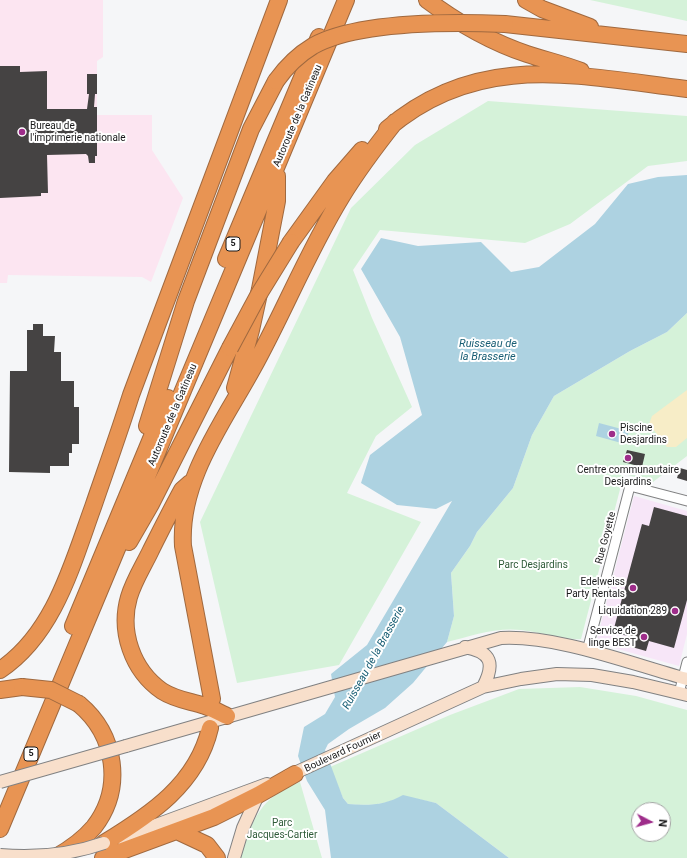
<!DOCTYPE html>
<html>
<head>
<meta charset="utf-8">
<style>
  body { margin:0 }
  #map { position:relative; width:687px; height:858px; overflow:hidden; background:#f5f6f8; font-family:Roboto,sans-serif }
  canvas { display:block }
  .north { position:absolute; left:631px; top:802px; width:40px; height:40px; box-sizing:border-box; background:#fff; border:1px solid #a3a3a3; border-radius:50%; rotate:96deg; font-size:11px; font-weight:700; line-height:16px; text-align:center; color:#19191a }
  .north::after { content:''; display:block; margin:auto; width:14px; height:18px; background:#9e2d8a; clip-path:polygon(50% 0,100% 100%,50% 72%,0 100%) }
</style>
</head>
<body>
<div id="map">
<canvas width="687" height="858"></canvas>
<div class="north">N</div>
</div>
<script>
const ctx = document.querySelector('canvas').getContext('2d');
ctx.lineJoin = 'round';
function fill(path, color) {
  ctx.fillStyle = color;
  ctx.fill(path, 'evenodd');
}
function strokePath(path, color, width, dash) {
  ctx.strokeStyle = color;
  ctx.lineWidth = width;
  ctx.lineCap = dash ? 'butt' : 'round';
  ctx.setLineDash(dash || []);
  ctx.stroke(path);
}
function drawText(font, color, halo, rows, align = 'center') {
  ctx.font = font + ' Roboto,sans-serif';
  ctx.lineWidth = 4;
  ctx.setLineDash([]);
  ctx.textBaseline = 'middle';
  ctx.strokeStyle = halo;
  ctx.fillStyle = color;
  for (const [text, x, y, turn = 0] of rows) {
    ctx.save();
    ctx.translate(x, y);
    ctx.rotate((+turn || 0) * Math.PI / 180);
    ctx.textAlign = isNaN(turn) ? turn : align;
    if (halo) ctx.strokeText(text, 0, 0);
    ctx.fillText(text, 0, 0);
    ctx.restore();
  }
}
fill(new Path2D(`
  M0,0H103V57L97,61V115H152V150L183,198L151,282L142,277L8,275L7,283H0Z`), '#fce5f1');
fill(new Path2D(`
  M634,496L687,511V634L679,666L596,643Z`), '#f7e6f8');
fill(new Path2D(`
  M590,0H687V21Z
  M488,101L687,116V161L648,166L570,224L525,243L380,230L353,270L372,318L412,407L376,436L347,493L421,522L339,665L237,683L200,522L351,208L415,145Z
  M687,313V456L653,482L624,474L581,639C575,641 532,631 521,630C496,627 471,636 447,642L454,616L451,573L470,546L477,532L513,488L532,435L554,396L630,351L667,332Z
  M580,687L636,696L687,710V858H509L436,803L403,796C385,805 369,806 348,804L343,798L330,767L450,715L519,689ZM639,810H663V834H639Z
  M300,782L322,858H240C253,819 259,798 300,782Z`), '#d5f2d9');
fill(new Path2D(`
  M687,390V438L676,447H667L649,424L652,416Z`), '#f7edc7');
fill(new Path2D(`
  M687,175V313L667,332L630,351L554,396L532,435L513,488L477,532L470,546L451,573L454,616L447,642L413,683L385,708L349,729L328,744L325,750L343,798L348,804C369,806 385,805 403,795L436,803L509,858H331L325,810L307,781L298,756L304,727L325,714L335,697L331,674L367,645L452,501L436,509L397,505L361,483L370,455L422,415L400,337L361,269L381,238L418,246L481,242L511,272L539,267L595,224L628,184L658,177Z
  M599,423L629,431L625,444L596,436Z`), '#add2e1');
fill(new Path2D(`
  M0,66H20V72L47,71V109H87L89,94H87V74H97V94H95L94,107H97V156H95V163H89L88,156L86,154L47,155L48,193H41V196L0,198Z
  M33,324H43V336H55L54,352H61V381H74V407H79V444H72V453H69V466H50V473L9,472L10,371H27V330H33Z
  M627,450L645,454L642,467L623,462Z
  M680,468L687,470V481L677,478Z
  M654,507L687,516V600L674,648L649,641L646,651L632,647L635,638L613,632L642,524L649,526Z`), '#454343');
const minor = new Path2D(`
  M587,651L630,486L687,501
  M679,693L687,662`);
const secondary = new Path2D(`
  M465,647C492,652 495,664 483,687
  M126,746L501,638C558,635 631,664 687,679
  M288,776L483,687L521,679L557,674L592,675L633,682L687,695
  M121,838L267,784
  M234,858L243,828L258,795`);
const motorway = new Path2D(`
  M427,0C458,23 491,42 527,54C545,60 563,64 581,71
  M526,0L542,9L590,27
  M505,24L687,44
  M387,129C479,50 578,76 687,89
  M291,242L335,181L362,150
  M226,259L319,37
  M235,388L251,330L260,289L277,201V176
  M147,426L186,301L251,129L276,81
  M190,483L182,490C171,510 161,530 151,550C144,565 134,580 129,597C119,631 132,670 162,691C176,700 190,701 205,706C212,708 220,713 227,716
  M129,542L151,504L230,348
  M73,626L168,398
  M0,670C54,634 72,565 93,507C106,469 119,433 131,395L279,0
  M0,690L22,687
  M212,699L183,546C179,480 223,423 253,368C284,312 308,251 342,196C358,170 376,146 395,122
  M0,829L346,0
  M177,831L207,845L217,858
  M104,843C150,815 197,784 210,728
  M56,857C70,849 83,840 94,827C124,788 116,735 79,704
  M103,858L214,817L258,795L295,774`);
strokePath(minor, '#808182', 11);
strokePath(secondary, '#808182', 14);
strokePath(motorway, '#a0693f', 18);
strokePath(minor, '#fff', 9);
strokePath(secondary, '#f8dfcb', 12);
strokePath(motorway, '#e89453', 16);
const secondaryBridge = new Path2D(`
  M0,782L126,746
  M0,855C36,858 70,855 104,843`);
const motorwayBridge = new Path2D(`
  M276,81C286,67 298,55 313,46C358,21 453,22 505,24
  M230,348L259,294L291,242
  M22,687L51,690L79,704`);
strokePath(secondaryBridge, '#808182', 14, []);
strokePath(motorwayBridge, '#a0693f', 18, []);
strokePath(secondaryBridge, '#f8dfcb', 12);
strokePath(motorwayBridge, '#e89453', 16);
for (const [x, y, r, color] of [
  [22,132,4,"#9e2d8a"],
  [612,434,4,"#9e2d8a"],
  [628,458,4,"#9e2d8a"],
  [633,588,4,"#9e2d8a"],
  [675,611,4,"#9e2d8a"],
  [644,637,4,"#9e2d8a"]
]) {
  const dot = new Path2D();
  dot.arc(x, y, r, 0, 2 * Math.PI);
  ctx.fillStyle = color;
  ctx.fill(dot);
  strokePath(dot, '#fff', 1.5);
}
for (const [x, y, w] of [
  [233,244,14],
  [31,754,14]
]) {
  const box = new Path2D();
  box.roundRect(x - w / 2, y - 7, w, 14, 3);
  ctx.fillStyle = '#fff';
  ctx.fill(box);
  strokePath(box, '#19191a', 1);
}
drawText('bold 9px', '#19191a', null, [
  ["5",233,244],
  ["5",31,754]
]);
drawText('10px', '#19191a', '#fff', [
  ["Autoroute de la Gatineau",298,116,-67],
  ["Autoroute de la Gatineau",173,415,-67],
  ["Rue Goyette",606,538,-75],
  ["Boulevard Fournier",343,752,-25]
]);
drawText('10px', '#19191a', '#fff', [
  ["Bureau de",30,126,"left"],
  ["l'imprimerie nationale",30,138,"left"],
  ["Piscine",620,428,"left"],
  ["Desjardins",620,440,"left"],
  ["Centre communautaire",628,470,"center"],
  ["Desjardins",628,482,"center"],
  ["Edelweiss",625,582],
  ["Party Rentals",625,594],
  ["Liquidation 289",667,611],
  ["Service de",636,631],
  ["linge BEST",636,643]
], 'right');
drawText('10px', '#2f5b39', '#fff', [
  ["Parc Desjardins",533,565],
  ["Parc",282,823],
  ["Jacques-Cartier",282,835]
]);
drawText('italic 11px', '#185e74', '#fff', [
  ["Ruisseau de",488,344],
  ["la Brasserie",488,357],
  ["Ruisseau de la Brasserie",374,658,-61]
]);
</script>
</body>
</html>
